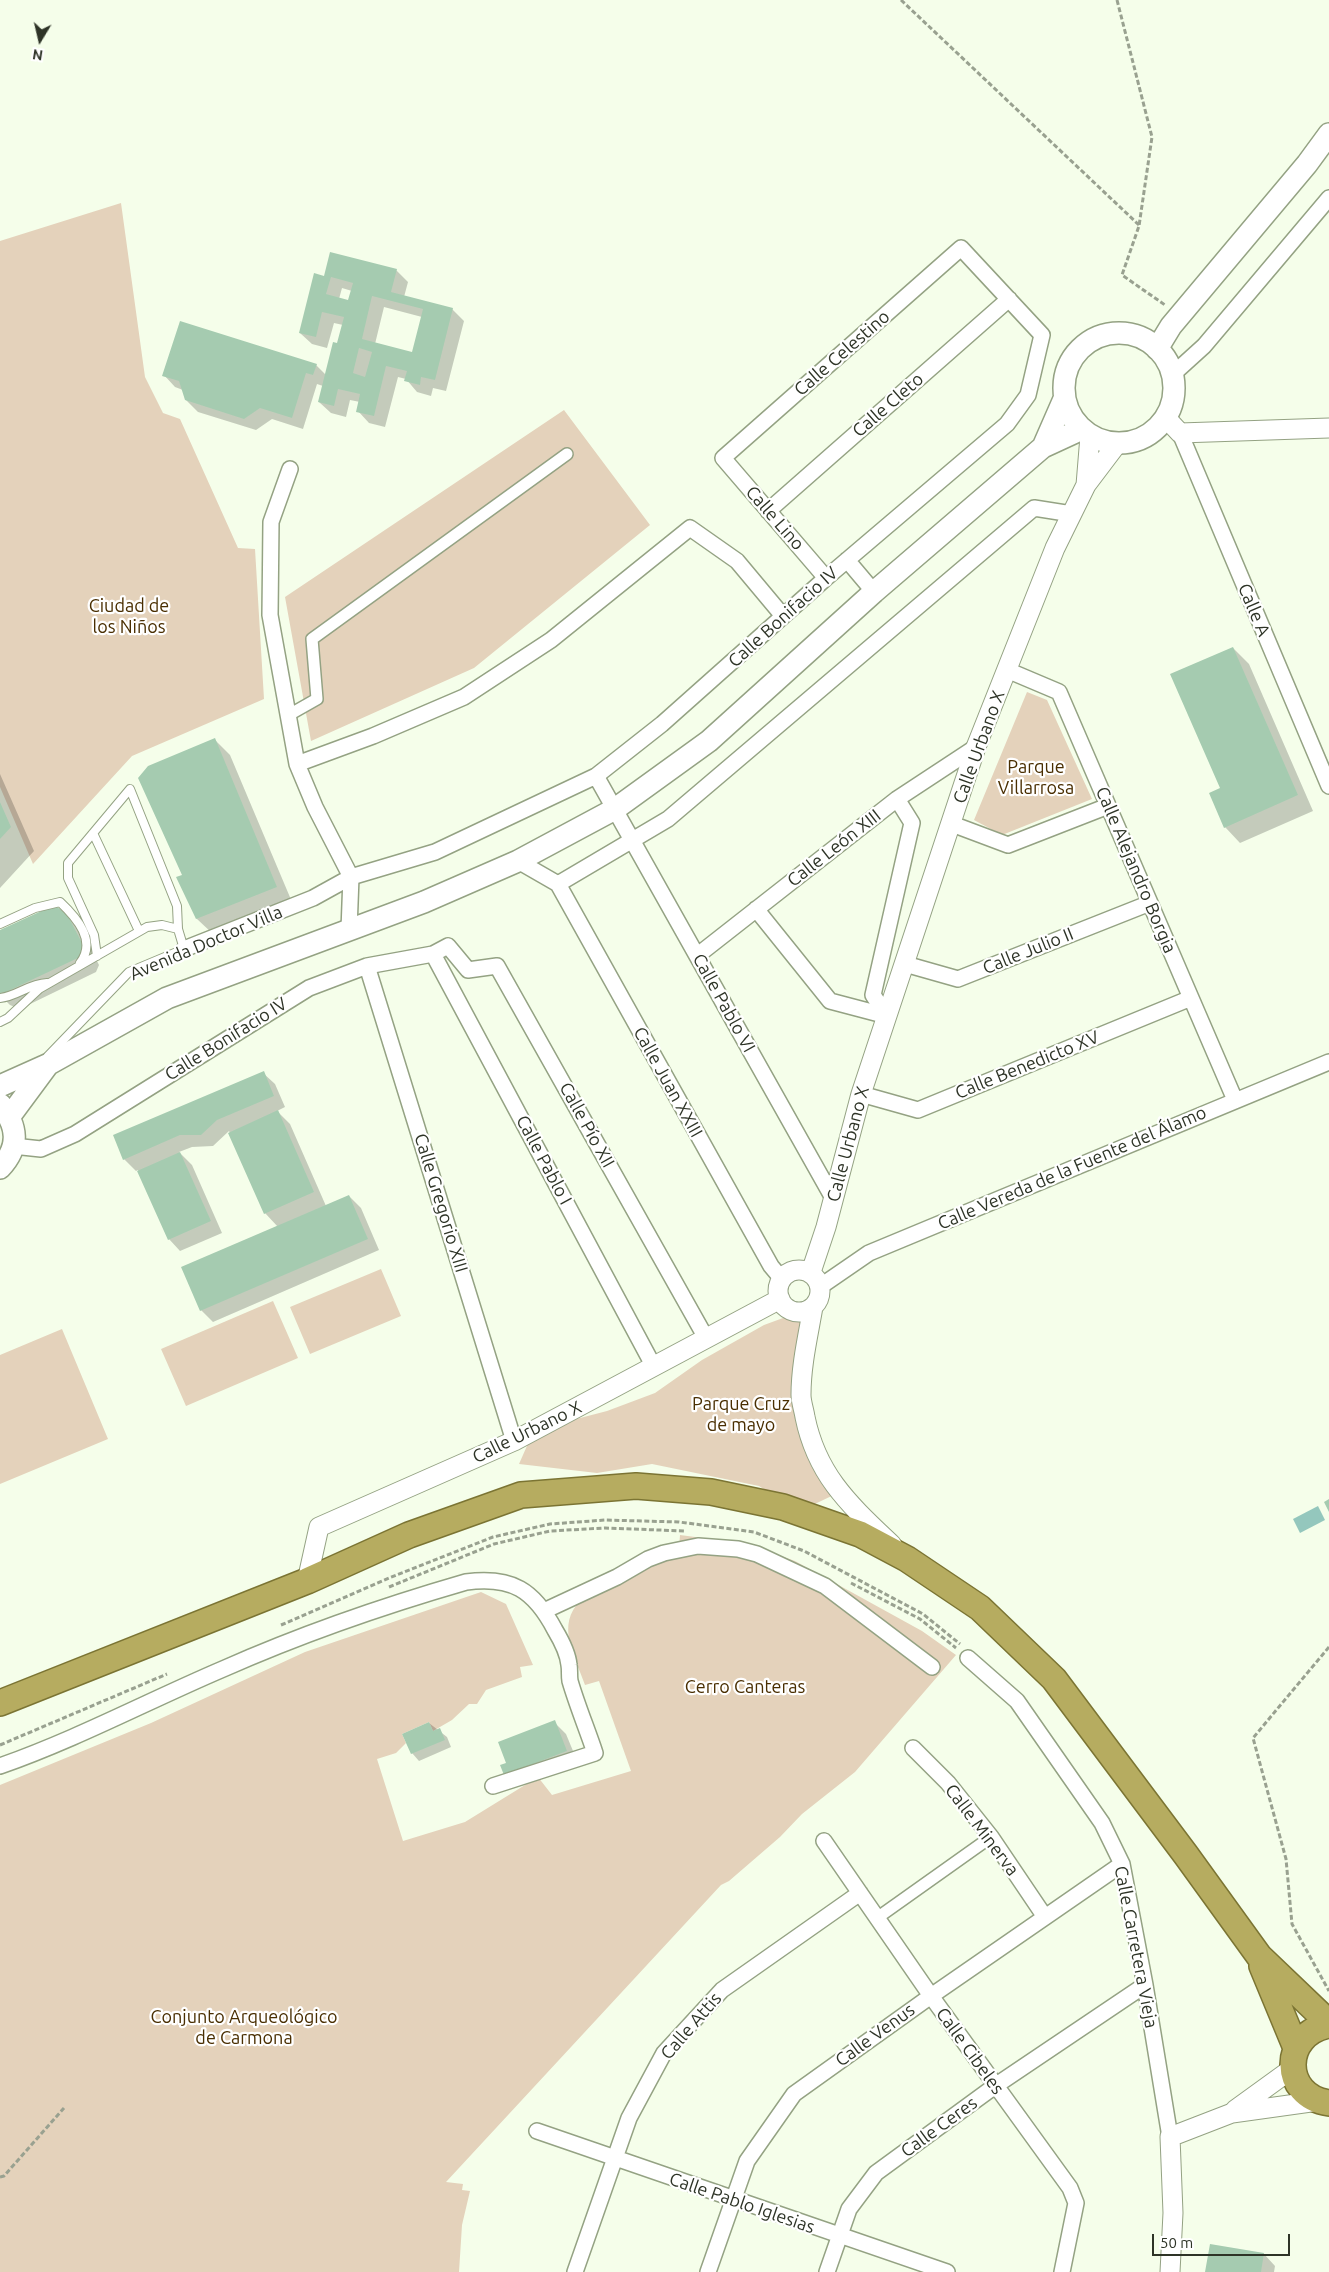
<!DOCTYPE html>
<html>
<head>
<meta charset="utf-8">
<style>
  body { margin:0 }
  #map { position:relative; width:1329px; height:2272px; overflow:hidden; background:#f5feea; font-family:Ubuntu,sans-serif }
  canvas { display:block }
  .north { position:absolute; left:15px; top:15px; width:50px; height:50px; -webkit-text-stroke:4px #fff; paint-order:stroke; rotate:189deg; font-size:14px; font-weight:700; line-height:20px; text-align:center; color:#2e3427 }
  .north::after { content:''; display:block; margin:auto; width:18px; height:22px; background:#2e3427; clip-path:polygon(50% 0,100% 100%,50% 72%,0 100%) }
  .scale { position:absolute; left:1152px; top:2234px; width:138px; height:22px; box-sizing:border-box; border:2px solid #2e3427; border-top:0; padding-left:6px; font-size:15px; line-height:18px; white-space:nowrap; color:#2e3427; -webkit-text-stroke:4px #fff; paint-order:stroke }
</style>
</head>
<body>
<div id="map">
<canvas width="1329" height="2272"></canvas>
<div class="north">N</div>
<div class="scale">50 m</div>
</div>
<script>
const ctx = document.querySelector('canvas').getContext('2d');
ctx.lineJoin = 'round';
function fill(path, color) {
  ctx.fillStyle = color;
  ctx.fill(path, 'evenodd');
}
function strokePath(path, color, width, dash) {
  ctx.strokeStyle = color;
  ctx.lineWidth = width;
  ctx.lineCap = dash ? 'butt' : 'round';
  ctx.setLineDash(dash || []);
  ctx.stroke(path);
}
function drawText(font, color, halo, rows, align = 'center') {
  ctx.font = font + ' Ubuntu,sans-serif';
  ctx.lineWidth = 4.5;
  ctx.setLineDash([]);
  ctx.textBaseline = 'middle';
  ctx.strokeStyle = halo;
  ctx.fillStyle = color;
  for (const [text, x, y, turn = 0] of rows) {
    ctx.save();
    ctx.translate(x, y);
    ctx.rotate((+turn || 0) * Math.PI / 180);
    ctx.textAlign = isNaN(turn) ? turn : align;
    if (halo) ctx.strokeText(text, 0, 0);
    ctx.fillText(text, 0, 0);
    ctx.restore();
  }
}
fill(new Path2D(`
  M121,203L145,377L163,413L180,419L238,548L255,549L264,699L132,756L33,864L0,787V241Z
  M564,410L650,525L474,668L311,741L285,597Z
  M1027,692L1047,700L1092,799L1002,835L974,820Z
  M381,1269L401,1316L310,1354L290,1307Z
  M273,1301L298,1358L186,1406L161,1349Z
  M813,1307L809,1434L840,1492L798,1512L759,1486L652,1464L597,1473L519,1464L534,1430L607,1411L655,1393L702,1360L764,1325Z
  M62,1329L108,1439L0,1484V1355Z
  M680,1535L748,1544L795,1561L922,1631L956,1655L855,1772L802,1814L780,1837L729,1881L721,1885L446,2182L463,2184L462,2190L470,2191L462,2225L459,2272H0V1785L151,1723L305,1652L481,1592L506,1604L533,1665L520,1667L522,1677L486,1690L477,1704H469L452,1720L433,1731L429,1722L402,1734L406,1743L396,1753L377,1759L403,1841L465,1822L538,1777L552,1795L631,1771L599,1681L585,1685C575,1656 555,1625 581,1600L679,1548Z`), '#e4d2bb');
fill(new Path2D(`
  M1318,1506L1325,1520L1300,1533L1293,1519Z`), '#94c7bd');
fill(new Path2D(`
  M396,270L408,282L404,297L452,309L464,321L446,391L433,388L431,396L417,392L406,379L398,377L385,427L369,423L358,411L360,402L350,400L346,417L331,413L319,402L323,386L317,384L303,429L272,419L256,430L198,412L186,400L183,390L175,387L164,375L316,365L326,375L338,345L343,325L334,323L327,348L312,344L300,333L325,277ZM342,288L352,291L349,302L339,299ZM384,307L422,317L413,354L375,344Z
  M1233,648L1249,664L1313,811L1240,843L1225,827Z
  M214,739L230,755L292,902L213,934L197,919L178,878L183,876Z
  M0,774L34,851L0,888Z
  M66,914L82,931L99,965L96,972L22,1008H17L10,1005L0,995V932Z
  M263,1073L275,1084L285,1107L277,1111L290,1124L326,1206L349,1196L361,1208L379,1250L213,1322L201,1310L278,1227L265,1213L229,1131L213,1146L192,1147L179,1152L192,1165L222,1233L180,1251L169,1239L138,1170L136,1171L124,1159Z
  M554,1722L566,1734L578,1763L516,1786L507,1764Z
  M429,1723L447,1737L451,1747L419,1761L412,1753Z
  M1264,2254L1275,2266L1274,2272H1207Z`), '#0003');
fill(new Path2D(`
  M330,252L397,269L391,292L453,308L435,380L421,377L420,385L404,381L407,371L386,366L374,416L356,412L360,394L338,389L334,406L318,402L333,342L337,343L344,317L322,312L316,337L299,333L314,273L324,276ZM331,277L353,283L348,300L326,294ZM372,296L423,309L412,352L362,339ZM359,348L372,352L365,377L353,373Z
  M180,321L317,364L313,375L306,373L292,418L260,408L244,419L185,400L179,381L162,376Z
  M1233,647L1298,795L1224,828L1209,793L1220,788L1170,674Z
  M215,738L277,887L196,919L176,877L182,875L138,778L148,766Z
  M0,802L11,827L0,839Z
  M57,907L67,914L81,941L84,949L80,957L6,992L0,993V930L48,908Z
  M264,1071L274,1096L217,1120L201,1135H180L123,1160L113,1135Z
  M278,1110L314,1192L264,1214L228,1133Z
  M180,1152L211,1221L168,1240L137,1171Z
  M349,1195L368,1239L200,1311L181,1267Z
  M1329,1499V1512L1324,1502Z
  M555,1720L567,1751L504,1775L500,1765L506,1763L498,1742Z
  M429,1722L433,1731L440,1728L445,1740L411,1754L402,1734Z
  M1210,2244L1264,2253L1261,2272H1205Z`), '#a5cbb0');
const service = new Path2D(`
  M93,833L139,931
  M0,924L35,908L60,902C77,918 97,941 80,963
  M0,998C18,996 28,984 47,983
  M0,1022L8,1018L39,989L147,927L162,925L178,929
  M48,1056L129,972L184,949L178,929L177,906L130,789L68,863V878L94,935L97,956`);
const pedestrian = new Path2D(`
  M287,716L317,699L312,639L567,454
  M877,1918L991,1837`);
const minor = new Path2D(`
  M1172,375L1204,346L1329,198
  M1180,433L1329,786
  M290,469L271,522L270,615L297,764L315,807L351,877L349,930
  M768,511L1009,299
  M847,560L874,592
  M1007,670L1059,692L1235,1100
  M297,764L373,736L464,697L551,640L690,528L737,561L783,616
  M596,776L833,1198
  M952,824L1008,845L1108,806
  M518,861L558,884L668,819L1034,508L1072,514
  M558,884L771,1266L781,1278
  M756,909L830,1001L887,1016
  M184,949L313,898L351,877L435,852L596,776L662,724L826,578L1007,424L1028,395L1042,335L961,248L723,458L826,578
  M433,954L654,1367
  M698,955L897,799L976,747
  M905,964L958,979L1150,903
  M367,966L514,1441
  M887,1016L873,995L912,823L897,799
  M861,1094L918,1110L1191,998
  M13,1146L41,1149L75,1134L309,988L367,966L433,954L448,946L468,970L497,966L706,1338
  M821,1286L869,1253L1329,1062
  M544,1611L617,1577L648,1559L664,1553L698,1546L738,1549L757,1554L825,1586L932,1667
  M968,1658L1017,1701L1102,1823L1122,1864L1145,1985L1170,2137
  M913,1748L948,1783L991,1837L1045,1917
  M0,1766C77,1739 148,1701 223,1669C302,1634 383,1606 466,1582C512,1576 534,1590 555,1630C561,1640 568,1654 569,1665C570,1670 569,1675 570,1681C577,1705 587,1729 595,1753L493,1786
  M824,1841L931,1996L1070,2188L1076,2203L1062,2272
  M537,2131L947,2272
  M575,2272L629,2118L664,2053L722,1990L860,1893
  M708,2272L747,2161L794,2094L931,1996L1122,1864
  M827,2272L849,2209L876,2173L995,2086L1145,1985`);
const tertiary = new Path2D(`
  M1166,418L1180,433L1329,428
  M1086,485L1090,436
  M778 1291a21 21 0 1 1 42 0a21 21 0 1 1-42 0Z
  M811,1272L826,1227L861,1094L976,747L1055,548L1086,485L1117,444
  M813,1307C808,1336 801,1365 801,1395C801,1402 804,1410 805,1417C817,1476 850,1505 892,1545
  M307,1581L319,1527L514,1441L780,1299
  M1235,2110L1293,2068
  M1170,2272L1173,2213L1170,2137L1232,2113L1318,2101`);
const secondary = new Path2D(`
  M1064 388a55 55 0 1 1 110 0a55 55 0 1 1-110 0Z
  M1157,349L1171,326L1307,164L1329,134
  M1043,447L1064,399
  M0,1086L49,1064L167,998L424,902L518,861L615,809L709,741L874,592L1043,447L1082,429
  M0,1104C18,1126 20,1147 0,1168
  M10,1116L47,1066`);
const trunk = new Path2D(`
  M0,1703L307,1581L409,1535L521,1495L636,1486L711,1492L783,1507L860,1534L907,1559L980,1608L1054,1679L1186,1855L1259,1956L1329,2023
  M1262,1966L1296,2048
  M1329,2025C1281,2034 1281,2096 1329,2103`);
strokePath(service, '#94a283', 10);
strokePath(pedestrian, '#94a283', 14);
strokePath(minor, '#94a283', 18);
strokePath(tertiary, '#94a283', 21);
strokePath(secondary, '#94a283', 24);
strokePath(trunk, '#7b7433', 28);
strokePath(new Path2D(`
  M901,0L1139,225
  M1117,0L1152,137L1139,226L1122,275L1165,305
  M851,1583L920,1619L956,1648
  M389,1587L494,1544L550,1531L605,1528L685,1531
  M281,1625L389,1578L493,1537L550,1524L605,1520L679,1522L754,1532L804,1551L923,1614L960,1644
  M1329,1647L1253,1738L1286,1859L1292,1924L1329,1991
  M0,1745L167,1674
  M0,2177L4,2176L64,2108`), '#99a190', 3, [5, 2.5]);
strokePath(service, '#fff', 8);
strokePath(pedestrian, '#fff', 11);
strokePath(minor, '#fff', 15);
strokePath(tertiary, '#fff', 19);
strokePath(secondary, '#fff', 21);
strokePath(trunk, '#b6ac60', 25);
drawText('18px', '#2e3427', '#fff', [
  ["Calle Celestino",842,353,-41],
  ["Calle Cleto",888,405,-41],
  ["Calle Lino",775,518,49],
  ["Calle A",1254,610,67],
  ["Calle Bonifacio IV",783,617,-42],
  ["Calle Urbano X",979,747,-70],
  ["Calle León XIII",834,848,-38],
  ["Calle Alejandro Borgia",1136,870,67],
  ["Avenida Doctor Villa",206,943,-23],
  ["Calle Julio II",1028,951,-22],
  ["Calle Pablo VI",724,1003,61],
  ["Calle Bonifacio IV",226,1039,-32],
  ["Calle Benedicto XV",1027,1065,-22],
  ["Calle Juan XXIII",668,1082,61],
  ["Calle Pío XII",587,1125,61],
  ["Calle Urbano X",848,1144,-75],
  ["Calle Pablo I",544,1160,62],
  ["Calle Vereda de la Fuente del Álamo",1072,1168,-23],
  ["Calle Gregorio XIII",441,1203,73],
  ["Calle Urbano X",527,1432,-26],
  ["Calle Minerva",982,1830,53],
  ["Calle Carretera Vieja",1136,1947,79],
  ["Calle Attis",691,2026,-49],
  ["Calle Venus",875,2035,-36],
  ["Calle Cibeles",970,2051,54],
  ["Calle Ceres",939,2127,-36],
  ["Calle Pablo Iglesias",742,2203,19]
]);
drawText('18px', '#492e01', '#fff', [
  ["Ciudad de",129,606],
  ["los Niños",129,627],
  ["Parque",1036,767],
  ["Villarrosa",1036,788],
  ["Parque Cruz",741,1404],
  ["de mayo",741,1425],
  ["Cerro Canteras",745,1687],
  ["Conjunto Arqueológico",244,2017],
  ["de Carmona",244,2038]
]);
</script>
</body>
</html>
